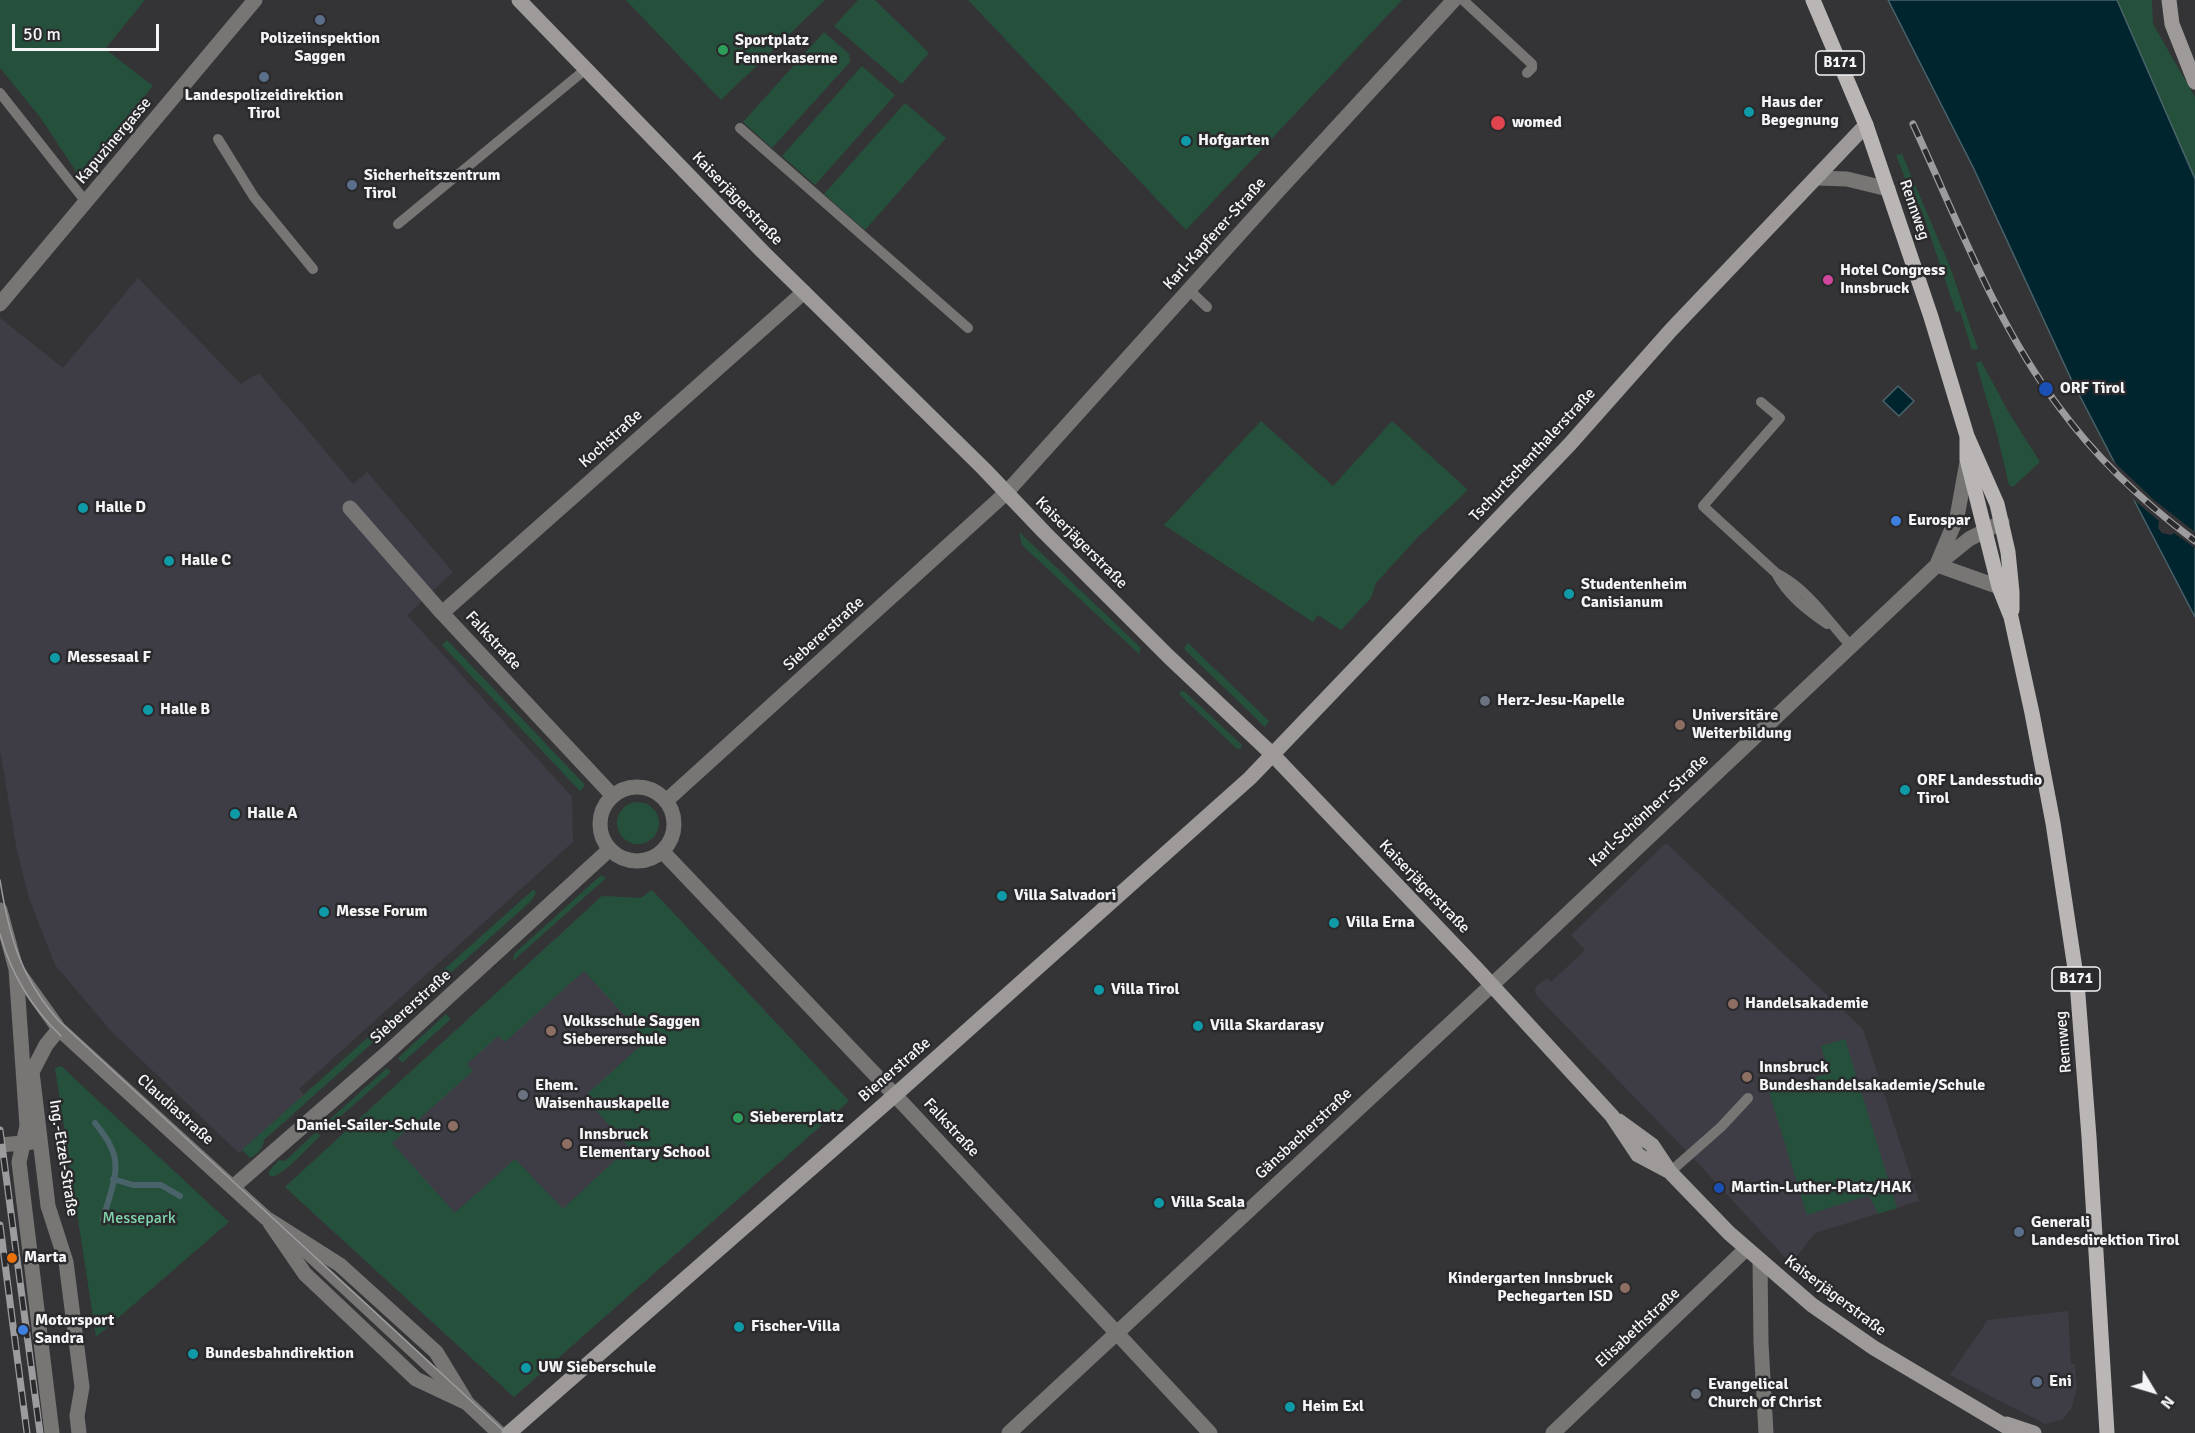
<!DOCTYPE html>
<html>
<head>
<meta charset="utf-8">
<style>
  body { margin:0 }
  #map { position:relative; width:2195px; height:1433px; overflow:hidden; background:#343437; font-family:Signika,sans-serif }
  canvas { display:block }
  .north { position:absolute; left:2123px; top:1361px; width:60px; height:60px; -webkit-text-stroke:4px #2a2a2d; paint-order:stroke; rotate:128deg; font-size:16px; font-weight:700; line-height:24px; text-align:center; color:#f5f4f6 }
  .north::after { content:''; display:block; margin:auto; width:21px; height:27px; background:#f5f4f6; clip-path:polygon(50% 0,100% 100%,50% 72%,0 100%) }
  .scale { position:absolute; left:12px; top:24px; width:147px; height:27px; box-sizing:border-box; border:3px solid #f5f4f6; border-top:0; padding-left:8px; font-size:18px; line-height:21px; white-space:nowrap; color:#f5f4f6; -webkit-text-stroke:4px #2a2a2d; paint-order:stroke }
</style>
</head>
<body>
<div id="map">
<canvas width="2195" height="1433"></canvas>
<div class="north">N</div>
<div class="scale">50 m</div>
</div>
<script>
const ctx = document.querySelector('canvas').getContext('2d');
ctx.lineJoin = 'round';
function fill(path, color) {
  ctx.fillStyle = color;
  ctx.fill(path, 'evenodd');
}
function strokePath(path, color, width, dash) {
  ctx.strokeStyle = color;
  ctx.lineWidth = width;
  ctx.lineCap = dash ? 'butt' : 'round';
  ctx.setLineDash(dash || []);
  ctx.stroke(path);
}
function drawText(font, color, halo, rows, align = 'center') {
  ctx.font = font + ' Signika,sans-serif';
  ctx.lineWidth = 5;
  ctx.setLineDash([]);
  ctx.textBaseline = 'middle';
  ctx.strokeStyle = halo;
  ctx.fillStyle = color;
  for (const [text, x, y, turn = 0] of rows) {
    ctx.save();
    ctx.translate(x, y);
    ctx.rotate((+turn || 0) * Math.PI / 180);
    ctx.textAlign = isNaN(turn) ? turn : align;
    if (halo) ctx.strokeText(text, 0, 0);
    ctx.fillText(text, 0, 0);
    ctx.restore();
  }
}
fill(new Path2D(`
  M138,278L241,384L259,373L353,484L367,472L453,572L407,615L572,797L573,842L299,1089L304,1095L239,1153L111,1031L55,965L29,898L17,851L0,749V318L63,368Z
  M1666,843L1863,1029L1919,1201L1815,1233L1791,1264L1697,1162L1537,996L1535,991L1536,987L1541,982L1547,978L1551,982L1585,950L1571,935Z
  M652,890L849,1101L514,1397L285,1187L602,896L641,898Z
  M2068,1311L2071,1364H2075L2077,1388L2071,1409L2062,1420L2045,1424L1950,1375L1988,1320Z`), '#3e3d46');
fill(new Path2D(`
  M0,0H145L105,49L153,86L79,176L40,117L0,68Z
  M626,0H825L721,100Z
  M858,0H875L929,53L902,84L834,26Z
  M968,0H1402L1186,230Z
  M2117,0H2152L2153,24L2195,97V179Z
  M824,32L849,54L850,62L772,148L743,122Z
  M862,66L895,95L815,185L782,156Z
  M905,103L946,138L865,230L824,194Z
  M1902,154L1950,267L1978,349L1972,350L1960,311L1956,312L1924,217L1919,205L1911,194L1896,155Z
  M1981,361L2008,411L2040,462L2013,487L2009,485L1997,434L1976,363Z
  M1261,421L1333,486L1392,421L1468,490L1418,537L1376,583L1371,598L1341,630L1318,615L1313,622L1164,525Z
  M1040,506H1043L1111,570L1106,575L1037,508Z
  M1019,532L1141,648L1139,654L1022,545Z
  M447,640L585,785L580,791L442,645Z
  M1188,643L1269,721L1265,727L1185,650V646Z
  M1181,691L1185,692L1241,744L1242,746L1240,749L1236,748L1179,694Z
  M617 823a21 21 0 1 1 42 0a21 21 0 1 1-42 0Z
  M601,875L606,878L513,961L514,954Z
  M534,889L536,893L531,901L264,1140C263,1149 257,1154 250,1158L242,1150Z
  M652,890L849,1101L514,1397L285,1187L602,896L641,898ZM584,971L647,1040L584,1097L629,1147L563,1209L515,1159L455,1213L392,1143L473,1071L467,1064L498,1036L505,1042Z
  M446,1014L451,1019L402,1063L398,1058Z
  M1845,1039L1897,1208L1878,1214L1869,1195L1807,1215L1769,1092L1829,1073L1821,1046Z
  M61,1066L229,1222L96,1337L55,1068Z
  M387,1068L391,1072L332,1124L329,1120Z
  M316,1132L320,1136C307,1148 287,1172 272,1177L269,1175V1171L279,1160L285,1161Z`), '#25513c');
const water = new Path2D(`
  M1888,0H2117L2195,179V617L2072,381L1973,167Z
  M1898,386L1914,401L1899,416L1883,401Z`);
fill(water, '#00252e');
strokePath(water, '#4a636a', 1.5);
fill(new Path2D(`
  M2108,456L2154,500L2195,532V548L2174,533L2171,535L2162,533L2158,528L2159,521L2129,496Z`), '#343437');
strokePath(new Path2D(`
  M95,1123C103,1133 113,1146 115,1160C118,1178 107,1202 103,1220
  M113,1179L133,1185H161L180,1196`), '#4a636a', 6);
strokePath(new Path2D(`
  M1463,0L1532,64V68L1527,73
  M0,93L86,202
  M740,128L968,328
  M218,139L254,197L313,269
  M398,224L586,69
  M1189,290L1207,307
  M1761,402L1780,418L1703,506L1776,573C1808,589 1827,620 1851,646
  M1776,573C1787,595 1807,610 1827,624
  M1670,1172L1721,1127L1748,1098
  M289,1238L456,1393`), '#777675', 10);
strokePath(new Path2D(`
  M1817,178L1847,179L1888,189
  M0,304L255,0
  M350,508L442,613L613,796
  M1938,562L1957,517L1967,462
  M1937,565L1999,587
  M442,613L804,292
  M600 824a37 37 0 1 1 74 0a37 37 0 1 1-74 0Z
  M666,801L1006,493L1278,191L1454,0
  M662,851L908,1109L1210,1433
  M0,910L16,969L59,1029L266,1218L340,1265L436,1352L467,1403
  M16,969L27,1126L19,1162L52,1433
  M59,1029L46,1045L32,1072L48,1206L66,1262L82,1387L77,1416L79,1433
  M0,1145L33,1142
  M233,1187L387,1053L610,849
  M270,1223L305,1274L416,1379L467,1403L499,1433
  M1760,1261L1761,1343L1766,1433
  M1009,1433L1509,969L1937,565L1969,539L2002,522
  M1553,1433L1746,1249`), '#777675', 15);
strokePath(new Path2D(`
  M519,0L763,252L984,469L1044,532L1168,656L1273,755L1476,968L1612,1116L1638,1155L1670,1172
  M2169,0L2172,24L2195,82
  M1619,1121L1652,1145L1670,1172L1729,1233L1812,1305L1874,1348L2017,1433
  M2007,1424L2034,1433
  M509,1433L895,1095L1250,778L1570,444L1671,330L1866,125`), '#9d9a99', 15);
strokePath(new Path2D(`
  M1813,0L1866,125L1931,317L1967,436L1997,504L2008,552L2012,592V610
  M1967,436V459L1999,587L2011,617L2032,713L2053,823L2077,982L2089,1137L2107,1433`), '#bab6b5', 15);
strokePath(new Path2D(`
  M0,880C9,936 21,979 60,1022L506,1433
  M0,934C11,974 31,1007 61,1036`), '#9c9c9e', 1.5);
const rail = new Path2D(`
  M1913,124C1957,219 1996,324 2059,407C2097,459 2143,502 2195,541
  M0,1130L40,1433
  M0,1225L27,1433`);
strokePath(rail, '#9c9c9e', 7);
strokePath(rail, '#2a2a2d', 4.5, [14]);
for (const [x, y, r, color] of [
  [320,20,6,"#5c6f8a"],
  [723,50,6,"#2e9e5b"],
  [264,77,6,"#5c6f8a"],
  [1749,112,6,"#0f9aa8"],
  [1498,123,8,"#e0444e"],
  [1186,141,6,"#0f9aa8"],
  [352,185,6,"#5c6f8a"],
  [1828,280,6,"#d1479c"],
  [2046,389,8,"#1a4fb4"],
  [83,508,6,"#0f9aa8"],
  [1896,521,6,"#3f7fe0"],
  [169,561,6,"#0f9aa8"],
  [1569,594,6,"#0f9aa8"],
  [55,658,6,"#0f9aa8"],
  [1485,701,6,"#6b7280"],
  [148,710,6,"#0f9aa8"],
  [1680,725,6,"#8d6e63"],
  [1905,790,6,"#0f9aa8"],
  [235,814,6,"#0f9aa8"],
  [1002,896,6,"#0f9aa8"],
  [324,912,6,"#0f9aa8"],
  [1334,923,6,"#0f9aa8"],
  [1099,990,6,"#0f9aa8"],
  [1733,1004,6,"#8d6e63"],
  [1198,1026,6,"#0f9aa8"],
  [551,1031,6,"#8d6e63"],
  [1747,1077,6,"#8d6e63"],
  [523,1095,6,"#6b7280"],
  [738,1118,6,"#2e9e5b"],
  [453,1126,6,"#8d6e63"],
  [567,1144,6,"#8d6e63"],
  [1719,1188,6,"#1a4fb4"],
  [1159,1203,6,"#0f9aa8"],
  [2019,1232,6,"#5c6f8a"],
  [12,1258,6,"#e8710a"],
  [1625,1288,6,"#8d6e63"],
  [739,1327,6,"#0f9aa8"],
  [23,1330,6,"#3f7fe0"],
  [193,1354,6,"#0f9aa8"],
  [526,1368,6,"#0f9aa8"],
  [2037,1382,6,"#5c6f8a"],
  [1696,1394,6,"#6b7280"],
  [1290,1407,6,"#0f9aa8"]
]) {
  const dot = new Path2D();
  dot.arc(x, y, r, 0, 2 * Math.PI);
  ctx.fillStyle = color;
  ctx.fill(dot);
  strokePath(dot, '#2a2a2d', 2);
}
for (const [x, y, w] of [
  [1840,63,48],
  [2076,979,48]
]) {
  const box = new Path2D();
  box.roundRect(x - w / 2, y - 12, w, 24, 4.5);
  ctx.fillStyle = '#2a2a2d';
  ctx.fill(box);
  strokePath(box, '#f5f4f6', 1.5);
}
drawText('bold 15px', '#f5f4f6', null, [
  ["B171",1840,63],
  ["B171",2076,979]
]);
drawText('bold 16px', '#f5f4f6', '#2a2a2d', [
  ["Polizeiinspektion",320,39,"center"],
  ["Saggen",320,57,"center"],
  ["Sportplatz",735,41],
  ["Fennerkaserne",735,59],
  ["Landespolizeidirektion",264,96,"center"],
  ["Tirol",264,114,"center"],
  ["Haus der",1761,103],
  ["Begegnung",1761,121],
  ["womed",1512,123],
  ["Hofgarten",1198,141],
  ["Sicherheitszentrum",364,176],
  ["Tirol",364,194],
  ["Hotel Congress",1840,271],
  ["Innsbruck",1840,289],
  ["ORF Tirol",2060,389],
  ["Halle D",95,508],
  ["Eurospar",1908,521],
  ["Halle C",181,561],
  ["Studentenheim",1581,585],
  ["Canisianum",1581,603],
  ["Messesaal F",67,658],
  ["Herz-Jesu-Kapelle",1497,701],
  ["Halle B",160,710],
  ["Universitäre",1692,716],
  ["Weiterbildung",1692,734],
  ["ORF Landesstudio",1917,781],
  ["Tirol",1917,799],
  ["Halle A",247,814],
  ["Villa Salvadori",1014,896],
  ["Messe Forum",336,912],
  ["Villa Erna",1346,923],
  ["Villa Tirol",1111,990],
  ["Handelsakademie",1745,1004],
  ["Volksschule Saggen",563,1022],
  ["Siebererschule",563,1040],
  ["Villa Skardarasy",1210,1026],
  ["Innsbruck",1759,1068],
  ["Bundeshandelsakademie/Schule",1759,1086],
  ["Ehem.",535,1086],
  ["Waisenhauskapelle",535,1104],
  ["Siebererplatz",750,1118],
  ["Daniel-Sailer-Schule",441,1126,"right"],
  ["Innsbruck",579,1135],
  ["Elementary School",579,1153],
  ["Martin-Luther-Platz/HAK",1731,1188],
  ["Villa Scala",1171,1203],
  ["Generali",2031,1223],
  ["Landesdirektion Tirol",2031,1241],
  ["Marta",24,1258],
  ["Kindergarten Innsbruck",1613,1279,"right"],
  ["Pechegarten ISD",1613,1297,"right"],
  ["Motorsport",35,1321],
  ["Sandra",35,1339],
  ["Fischer-Villa",751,1327],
  ["Bundesbahndirektion",205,1354],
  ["UW Sieberschule",538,1368],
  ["Eni",2049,1382],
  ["Evangelical",1708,1385],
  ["Church of Christ",1708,1403],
  ["Heim Exl",1302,1407]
], 'left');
drawText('16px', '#f5f4f6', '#2a2a2d', [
  ["Kapuzinergasse",114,141,-50],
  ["Kaiserjägerstraße",737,199,46],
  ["Rennweg",1914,210,71],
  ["Karl-Kapferer-Straße",1215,234,-48],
  ["Kochstraße",611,439,-42],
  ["Tschurtschenthalerstraße",1533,455,-47],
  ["Kaiserjägerstraße",1081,543,45],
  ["Siebererstraße",824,634,-42],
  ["Falkstraße",493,641,47],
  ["Karl-Schönherr-Straße",1649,811,-43],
  ["Kaiserjägerstraße",1424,887,46],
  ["Siebererstraße",411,1007,-42],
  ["Rennweg",2064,1042,-95],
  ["Bienerstraße",895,1070,-41],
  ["Claudiastraße",175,1110,42],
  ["Falkstraße",951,1128,47],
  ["Gänsbacherstraße",1304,1134,-43],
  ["Ing.-Etzel-Straße",63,1158,81],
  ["Kaiserjägerstraße",1835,1296,37],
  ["Elisabethstraße",1638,1328,-43]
]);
drawText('16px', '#80d6ac', '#2a2a2d', [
  ["Messepark",139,1219]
]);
</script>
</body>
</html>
